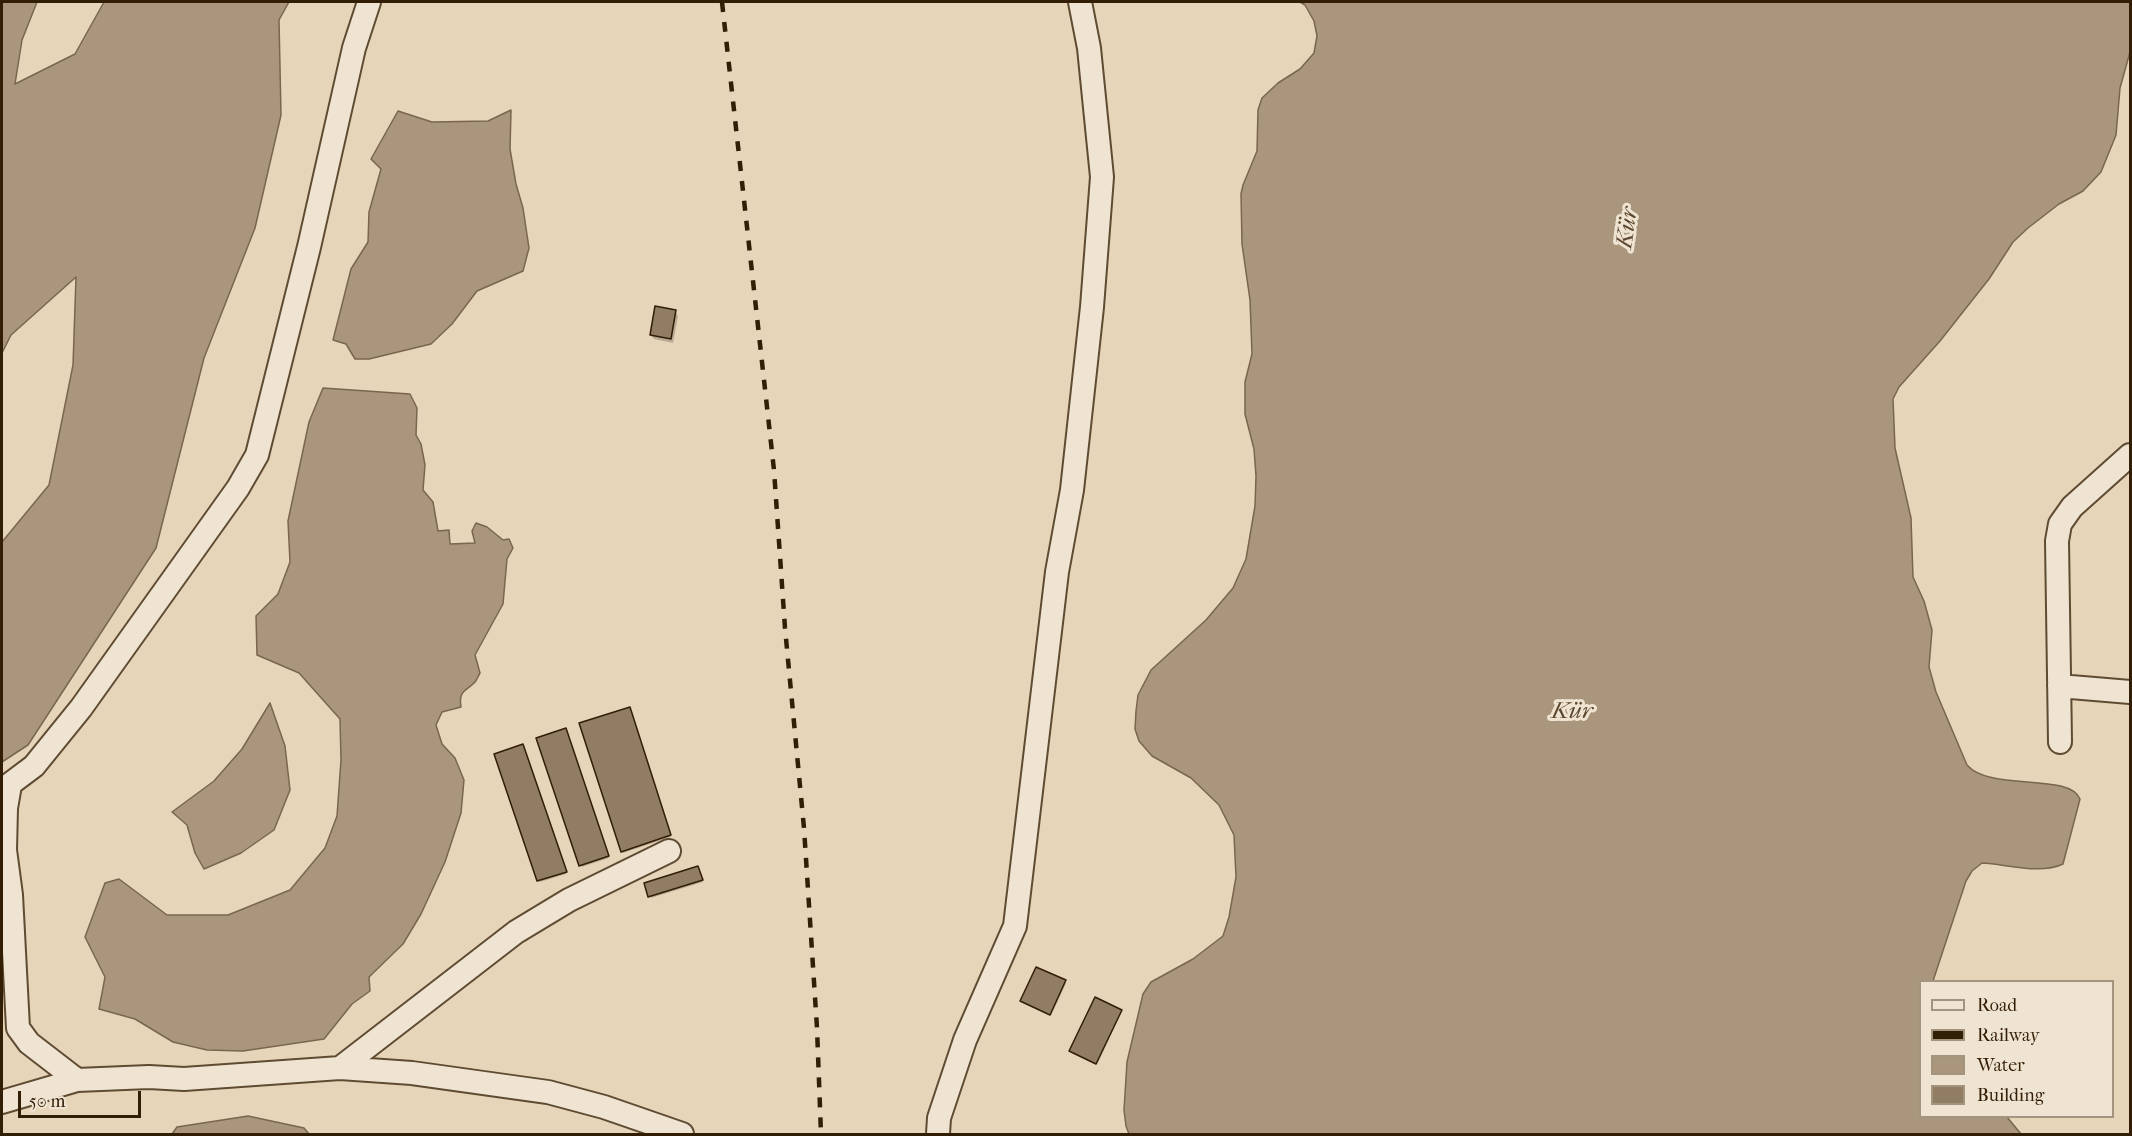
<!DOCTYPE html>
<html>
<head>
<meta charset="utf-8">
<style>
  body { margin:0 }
  #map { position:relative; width:2132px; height:1136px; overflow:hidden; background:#e7d5ba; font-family:"IM FELL French Canon",serif }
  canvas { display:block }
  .frame { position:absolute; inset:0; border:3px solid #321d05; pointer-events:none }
  .legend { position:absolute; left:1919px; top:980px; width:195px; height:138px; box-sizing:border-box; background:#efe4d2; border:2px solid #a39480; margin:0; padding:8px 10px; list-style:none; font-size:18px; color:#321d05 }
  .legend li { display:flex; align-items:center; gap:12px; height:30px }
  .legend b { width:30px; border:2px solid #a39480 }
  .scale { position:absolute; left:18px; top:1091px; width:123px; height:27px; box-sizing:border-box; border:3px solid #321d05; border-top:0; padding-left:8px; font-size:18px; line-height:21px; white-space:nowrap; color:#321d05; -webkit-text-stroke:4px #efe4d2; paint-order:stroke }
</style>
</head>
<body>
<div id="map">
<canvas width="2132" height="1136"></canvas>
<div class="frame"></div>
<ul class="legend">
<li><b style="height:8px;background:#efe4d2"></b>Road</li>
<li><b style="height:8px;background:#321d05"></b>Railway</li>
<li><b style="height:16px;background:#a9967c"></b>Water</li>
<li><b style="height:16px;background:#907d63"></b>Building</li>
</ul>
<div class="scale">50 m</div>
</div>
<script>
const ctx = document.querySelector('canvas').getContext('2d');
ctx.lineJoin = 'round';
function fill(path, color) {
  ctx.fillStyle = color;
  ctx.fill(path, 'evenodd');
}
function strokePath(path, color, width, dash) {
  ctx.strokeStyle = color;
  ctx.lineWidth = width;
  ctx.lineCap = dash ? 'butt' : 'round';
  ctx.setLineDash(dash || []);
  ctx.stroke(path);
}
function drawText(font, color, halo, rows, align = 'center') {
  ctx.font = font + ' "IM FELL French Canon",serif';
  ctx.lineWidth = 6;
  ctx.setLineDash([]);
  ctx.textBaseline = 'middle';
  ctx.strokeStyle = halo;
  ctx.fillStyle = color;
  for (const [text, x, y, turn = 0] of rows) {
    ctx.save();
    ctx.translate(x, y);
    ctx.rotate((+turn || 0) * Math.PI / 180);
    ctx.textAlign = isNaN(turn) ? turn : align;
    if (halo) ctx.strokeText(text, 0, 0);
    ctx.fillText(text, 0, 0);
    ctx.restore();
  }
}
const water = new Path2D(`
  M2,2H37L22,40L15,84L75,54L104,2H289L279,20L281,115L255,228L204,358L156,548L28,745L2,762V542L49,485L73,365L76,277L11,335L2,353Z
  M1300,2H2130V52L2120,88L2116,135L2101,172L2083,191L2059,204L2028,228L2013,242L1989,279L1940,341L1899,387L1893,399L1895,448L1911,518L1913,577L1924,601L1932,630L1929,667L1936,692L1967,765C1990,792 2069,772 2080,799L2063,864C2040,875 2006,864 1982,863L1972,871L1966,881L1933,981L1920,982V1116L2007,1117L2021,1134H1129L1126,1126L1124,1110L1127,1062L1143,994L1151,982L1193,959L1223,936L1229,917L1236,877L1234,835L1219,805L1191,778L1152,756L1139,741L1135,729L1136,711L1138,695L1151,670L1206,620L1233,588L1246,559L1255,506L1256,476L1254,449L1245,414V382L1252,354L1250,300L1242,244L1241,194L1243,185L1257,151L1258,110L1262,98L1278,83L1300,69L1314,53L1317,36L1314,21L1305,5Z
  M511,110L510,149L516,184L523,208L529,248L523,271L477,291L452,324L431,344L369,359H355L346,344L333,340L351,269L368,242L369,212L381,169L371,159L398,111L432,122L488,121Z
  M323,388L410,394L417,408L416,435L421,444L425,465L423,490L433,502L438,531L449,530L450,544L475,543L472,531L476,523L487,527L503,540L509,539L513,548L507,559L503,604L475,655L480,673C478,676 477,680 475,682C467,691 458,690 461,707L442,712L436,725L442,744L455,758L464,780L461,813L445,862L421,914L403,944L369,977L370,991L352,1004L324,1039L243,1051L207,1050L173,1042L135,1019L99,1009L105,977L85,937L105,883L119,879L167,915H228L290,890L325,848L337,816L341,760L340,719L299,673L257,655L256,616L278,594L290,562L288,521L309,422Z
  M270,703L285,746L290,790L274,830L241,853L204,869L195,853L187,825L172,812L214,781L242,749Z
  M248,1116L304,1128L309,1134H172L177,1127Z`);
fill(water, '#a9967c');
strokePath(water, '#79664c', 1.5);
fill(new Path2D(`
  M675,311L678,316L673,343L654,339L651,335Z
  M630,711L671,837L623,853L622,851Z
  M566,732L609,858L582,867L581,865Z
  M524,748L566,874L540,882L496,755Z
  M699,869L703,882L651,898L645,884Z
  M1065,982L1066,983L1051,1016L1022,1001Z
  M1120,1011L1121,1013L1097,1065L1072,1053L1071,1051Z`), '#0003');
const building = new Path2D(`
  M655,306L676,310L671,339L650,335Z
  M630,707L671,835L621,852L579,723Z
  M566,728L609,856L579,866L536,738Z
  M523,744L567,872L537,881L494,754Z
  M698,866L703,880L648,897L644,883Z
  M1036,967L1066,980L1050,1015L1020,1001Z
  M1095,997L1122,1010L1096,1064L1069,1051Z`);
fill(building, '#907d63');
strokePath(building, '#321d05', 1.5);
const minor = new Path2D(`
  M2059,686L2130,692
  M2060,742L2057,541L2060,524L2072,507L2130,455
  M10,785L6,808L5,850L11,895L18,1028L29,1043L77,1080
  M2,790L34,766L81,708L238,488L257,455L309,247L354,48L369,2
  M340,1068L516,932L569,900L669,851
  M2,1102L77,1080L149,1077L184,1079L340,1068L412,1073L548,1092L604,1107L682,1134
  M938,1134L939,1118L965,1040L1015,926L1057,572L1072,490L1092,307L1102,177L1089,48L1080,2`);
strokePath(minor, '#5f4b32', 26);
strokePath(minor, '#efe4d2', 22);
strokePath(new Path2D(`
  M722,2L774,470L785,628L804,828L817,1028L821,1134`), '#321d05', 4.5, [10, 10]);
drawText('italic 24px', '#5c472f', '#efe4d2', [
  ["Kür",1628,228,-82],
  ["Kür",1572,712]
]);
</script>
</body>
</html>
